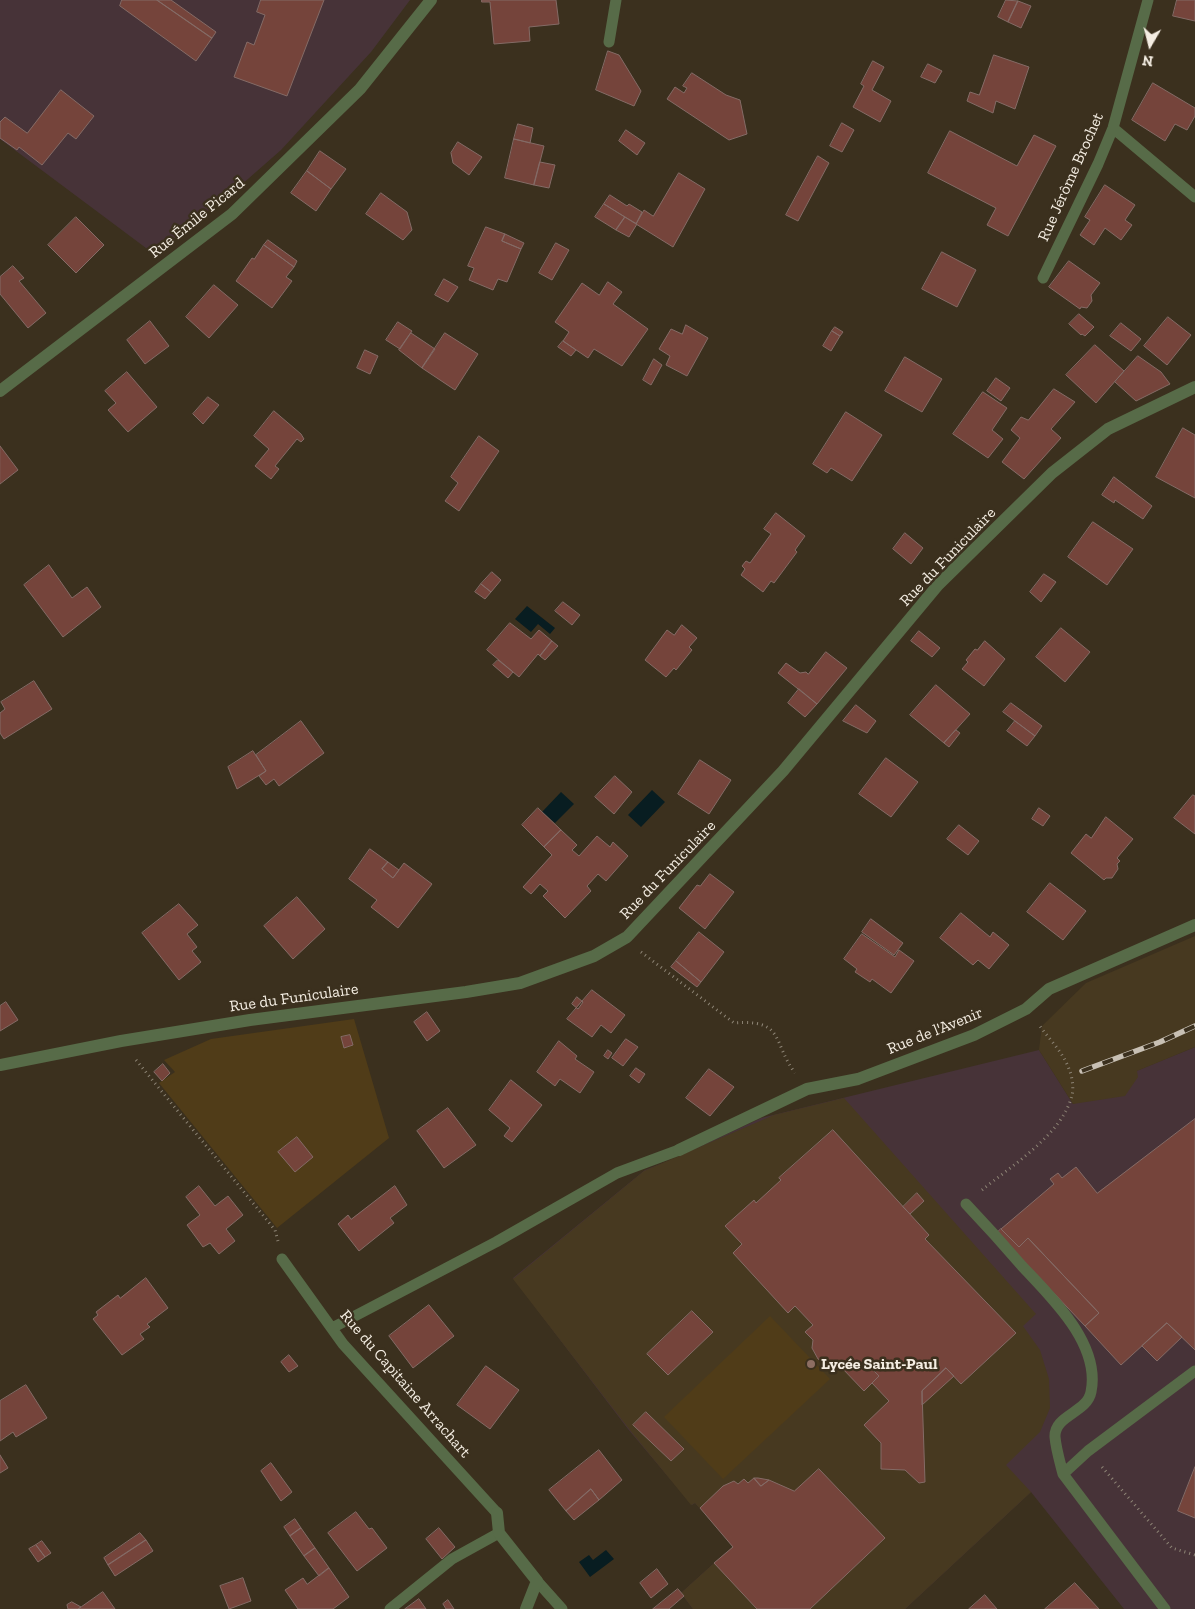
<!DOCTYPE html>
<html>
<head>
<meta charset="utf-8">
<style>
  body { margin:0 }
  #map { position:relative; width:1195px; height:1609px; overflow:hidden; background:#3b301e; font-family:"Zilla Slab",serif }
  canvas { display:block }
  .north { position:absolute; left:1125px; top:20px; width:50px; height:50px; -webkit-text-stroke:4px #3b301e; paint-order:stroke; rotate:188deg; font-size:14px; font-weight:700; line-height:20px; text-align:center; color:#f4ede2 }
  .north::after { content:''; display:block; margin:auto; width:18px; height:22px; background:#f4ede2; clip-path:polygon(50% 0,100% 100%,50% 72%,0 100%) }
</style>
</head>
<body>
<div id="map">
<canvas width="1195" height="1609"></canvas>
<div class="north">N</div>
</div>
<script>
const ctx = document.querySelector('canvas').getContext('2d');
ctx.lineJoin = 'round';
function fill(path, color) {
  ctx.fillStyle = color;
  ctx.fill(path, 'evenodd');
}
function strokePath(path, color, width, dash) {
  ctx.strokeStyle = color;
  ctx.lineWidth = width;
  ctx.lineCap = dash ? 'butt' : 'round';
  ctx.setLineDash(dash || []);
  ctx.stroke(path);
}
function drawText(font, color, halo, rows, align = 'center') {
  ctx.font = font + ' "Zilla Slab",serif';
  ctx.lineWidth = 5;
  ctx.setLineDash([]);
  ctx.textBaseline = 'middle';
  ctx.strokeStyle = halo;
  ctx.fillStyle = color;
  for (const [text, x, y, turn = 0] of rows) {
    ctx.save();
    ctx.translate(x, y);
    ctx.rotate((+turn || 0) * Math.PI / 180);
    ctx.textAlign = isNaN(turn) ? turn : align;
    if (halo) ctx.strokeText(text, 0, 0);
    ctx.fillText(text, 0, 0);
    ctx.restore();
  }
}
fill(new Path2D(`
  M0,0H410L371,52L281,150L232,193L154,254L0,139Z
  M1195,1047V1609H1124L1031,1492L905,1609H693L681,1593L733,1546L695,1503L692,1505L628,1429L513,1278L645,1170L676,1158L761,1118L1039,1050L1073,1104L1136,1071Z`), '#473338');
fill(new Path2D(`
  M1195,936V1047L1137,1071L1138,1077L1125,1096L1073,1104L1039,1050L1042,1026L1086,983Z
  M844,1098L1036,1314L1023,1326L1040,1350L1049,1379L1050,1408L1040,1432L1006,1465L1031,1492L905,1609H693L681,1593L733,1546L695,1503L691,1505L629,1429L513,1279L644,1171L774,1115Z`), '#473920');
fill(new Path2D(`
  M354,1019L389,1138L277,1228L159,1083L175,1072L164,1060L211,1039Z
  M770,1316L830,1379L723,1479L664,1417Z`), '#503c18');
fill(new Path2D(`
  M527,606L555,628L550,634L538,624L531,632L515,619Z
  M652,790L665,802L641,827L628,815Z
  M561,792L574,804L555,823L542,812Z
  M606,1550L614,1559L590,1577L579,1562L589,1555L593,1560Z`), '#081d21');
const building = new Path2D(`
  M122,0H157L212,38L196,61L120,6Z
  M157,0H171L216,32L212,38Z
  M261,0H324L287,96L234,77L247,42L254,45L265,15L257,12Z
  M482,0H556L559,24L529,27L530,41L494,44L490,2H482Z
  M1006,0L1018,1L1008,22L998,17Z
  M1177,0H1195V21L1173,16Z
  M1018,1L1031,6L1021,28L1008,22Z
  M608,51L619,55L641,91L634,106L596,90Z
  M994,55L1029,67L1015,109L996,101L993,113L967,101L970,92L979,95Z
  M873,61L884,67L872,90L891,101L880,122L853,107L864,86L861,84Z
  M928,64L942,71L935,83L921,77Z
  M692,73L726,95L740,100L747,134L729,140L667,99L675,87L684,93L687,88L683,86Z
  M1153,83L1195,108V116L1187,130L1175,124L1165,141L1132,120Z
  M61,90L94,116L76,139L68,133L42,165L19,147L17,150L0,138V122L5,117L27,133Z
  M842,123L854,130L842,152L830,146Z
  M518,124L533,128L530,143L514,139Z
  M626,130L645,143L637,155L619,141Z
  M950,131L1017,166L1034,135L1056,146L1008,236L987,225L996,208L928,173Z
  M514,139L544,146L534,185L505,178Z
  M458,142L482,157L469,175L453,163L451,153Z
  M320,151L346,169L331,189L307,171Z
  M818,156L829,163L798,221L786,215Z
  M540,162L555,165L549,188L534,185Z
  M307,171L331,189L316,211L291,193Z
  M679,173L705,189L673,247L636,224L644,210L653,216Z
  M1105,185L1135,205L1125,220L1132,225L1121,240L1105,228L1094,245L1080,235L1090,220L1085,217Z
  M381,193L407,212L412,230L403,240L366,214Z
  M610,195L627,206L629,204L642,212L636,224L604,204Z
  M604,204L625,217L616,230L595,217Z
  M76,217L104,245L76,273L48,245Z
  M625,217L637,224L629,237L616,230Z
  M486,227L505,234L502,241L521,249L507,282L498,279L493,290L469,280L474,268L468,266Z
  M505,234L524,243L521,249L502,241Z
  M268,240L297,261L294,267L264,245Z
  M556,243L569,250L552,280L539,273Z
  M264,245L294,267L286,277L292,281L272,308L236,281L252,258L254,259Z
  M942,252L976,270L957,307L922,289Z
  M1069,261L1100,283L1091,295L1092,301L1087,308L1081,307L1080,309L1049,287Z
  M13,266L24,278L19,281L46,313L28,328L0,294V277Z
  M444,279L458,287L448,302L435,295Z
  M608,282L622,292L613,304L648,329L622,366L594,349L588,358L563,341L569,332L555,322L582,283L599,295Z
  M214,285L238,305L209,338L186,317Z
  M1079,314L1094,327L1085,336L1082,334L1081,335L1069,324Z
  M1168,317L1191,335L1167,365L1144,346Z
  M150,321L169,346L145,364L127,340Z
  M398,322L412,331L400,349L386,340Z
  M1121,323L1141,339L1131,351L1110,336Z
  M686,325L708,338L687,376L666,365L670,356L659,349L671,329L682,334Z
  M835,327L843,332L840,336L832,331Z
  M832,331L840,336L831,351L823,346Z
  M411,333L435,349L422,368L399,350Z
  M445,333L478,354L455,390L422,368Z
  M563,341L576,350L571,356L558,347Z
  M1095,345L1124,371L1096,403L1066,375Z
  M365,350L378,356L370,374L357,368Z
  M1138,356L1161,372L1170,384L1136,401L1115,382Z
  M905,357L942,379L922,412L885,391Z
  M654,359L662,365L651,385L643,380Z
  M127,372L157,407L128,432L108,410L116,403L105,391Z
  M996,378L1010,388L1001,401L987,391Z
  M1054,389L1075,402L1051,429L1061,438L1024,479L1002,462L1020,438L1011,430L1021,417L1028,420Z
  M983,392L1007,408L992,430L1003,439L988,458L953,434Z
  M208,397L219,405L203,424L193,414Z
  M274,411L301,434L304,439L301,442L297,439L275,466L279,469L271,479L255,466L269,449L254,436Z
  M846,412L882,435L852,481L831,468L827,473L813,464Z
  M1183,428L1195,435V498L1156,477Z
  M479,436L499,451L459,511L445,501L458,483L451,477Z
  M0,446L18,470L0,484Z
  M1114,477L1152,506L1143,519L1115,500L1114,503L1102,495Z
  M776,513L805,536L795,550L797,552L774,583L771,581L763,592L741,575L745,569L742,566L746,561L750,563L771,534L764,529Z
  M1093,522L1133,549L1107,585L1068,557Z
  M905,533L923,548L911,564L893,549Z
  M49,565L72,598L87,587L101,607L63,637L24,585Z
  M492,572L501,580L491,592L481,584Z
  M1044,574L1056,582L1041,602L1030,592Z
  M481,584L491,592L485,599L475,592Z
  M563,602L580,615L572,625L555,611Z
  M510,623L531,639L539,630L552,641L540,656L538,654L519,677L487,650Z
  M682,625L697,638L689,647L692,650L676,670L674,668L666,677L645,660L667,630L674,635Z
  M1061,628L1090,652L1065,682L1036,657Z
  M919,631L940,648L932,657L911,641Z
  M552,641L558,646L545,660L540,656Z
  M985,641L1005,659L984,686L962,669L968,662L966,660L975,649L977,650Z
  M826,652L847,668L817,704L778,673L786,663L800,673L806,672L808,674Z
  M498,660L513,672L508,678L493,665Z
  M34,681L52,709L4,739L0,733V713L5,709L1,702Z
  M936,685L970,714L944,743L910,715Z
  M799,689L817,704L805,717L788,703Z
  M1011,703L1042,726L1035,736L1003,712Z
  M856,705L876,721L867,733L843,721Z
  M301,721L324,753L279,786L274,779L266,785L259,776L266,771L256,755Z
  M1015,721L1035,736L1027,746L1007,731Z
  M956,730L960,733L949,747L944,743Z
  M253,751L266,771L237,789L228,767Z
  M886,758L918,782L891,817L859,794Z
  M700,760L731,780L709,814L678,794Z
  M615,776L632,792L614,814L595,797Z
  M1193,795L1195,796V834L1174,818Z
  M538,808L561,830L544,847L522,825Z
  M1039,808L1050,816L1043,826L1032,819Z
  M1106,817L1133,839L1117,858L1120,861L1117,864L1118,869L1112,878H1106L1104,880L1071,853L1086,834L1091,838Z
  M959,825L979,841L968,855L947,839Z
  M561,830L577,845L572,850L579,856L597,836L610,847L613,842L628,856L606,881L598,874L587,886L591,891L565,918L543,896L548,891L540,884L531,894L523,887L552,855L544,847Z
  M370,849L388,862L382,869L393,878L404,863L432,884L398,928L371,907L377,900L349,879Z
  M388,862L399,870L393,878L382,869Z
  M710,874L734,892L705,929L679,908L697,885L700,886Z
  M1050,883L1086,911L1063,940L1027,912Z
  M297,897L325,929L293,959L264,926Z
  M179,904L198,925L187,934L197,947L192,951L201,962L179,980L142,933Z
  M961,913L990,937L993,932L1009,945L989,969L978,960L973,965L940,938Z
  M871,919L903,943L894,955L862,932Z
  M699,932L724,952L701,982L676,961Z
  M862,934L895,957L899,950L914,961L891,993L872,979L870,982L855,972L857,969L844,959Z
  M676,961L701,982L697,987L671,967Z
  M592,990L625,1015L611,1033L601,1025L592,1037L567,1019Z
  M577,997L583,1002L578,1009L572,1004Z
  M6,1002L18,1020L0,1031V1006Z
  M427,1012L440,1031L427,1041L414,1022Z
  M350,1035L353,1045L344,1048L341,1037Z
  M626,1039L638,1047L623,1066L612,1058Z
  M559,1041L577,1056L575,1059L594,1072L580,1093L560,1079L555,1086L537,1072Z
  M608,1050L612,1053L608,1059L604,1056Z
  M163,1064L170,1073L162,1081L154,1072Z
  M636,1068L645,1074L639,1083L630,1076Z
  M709,1069L734,1087L710,1116L686,1098Z
  M511,1080L542,1105L512,1142L504,1136L510,1128L489,1110Z
  M448,1108L476,1145L444,1168L417,1131Z
  M1195,1119V1350L1167,1323L1121,1365L1085,1326L1099,1313L1028,1238L1019,1247L1001,1229L1054,1184L1050,1179L1058,1173L1062,1178L1076,1167L1097,1193Z
  M833,1130L929,1235L925,1239L1016,1333L961,1384L946,1368L922,1391L925,1482L919,1483L905,1470L881,1469V1443L864,1425L889,1401L872,1383L879,1376L866,1363L841,1367L831,1366L818,1359L812,1348L813,1340L805,1332L813,1325L795,1306L788,1313L733,1253L742,1244L725,1226L754,1200L756,1203L781,1180L779,1178Z
  M297,1137L313,1157L295,1172L278,1152Z
  M199,1186L215,1206L228,1196L243,1215L226,1229L235,1241L219,1254L210,1243L203,1247L187,1225L200,1215L186,1197Z
  M395,1186L407,1205L390,1218L394,1223L359,1251L338,1224L348,1215L351,1219Z
  M917,1193L924,1201L910,1214L903,1207Z
  M1001,1229L1019,1247L1028,1238L1099,1313L1085,1326L997,1233Z
  M146,1278L168,1308L147,1324L150,1327L140,1334L144,1339L122,1355L93,1319L98,1315L96,1312L118,1295L120,1298Z
  M429,1305L454,1336L413,1368L389,1336Z
  M692,1311L713,1332L668,1375L647,1354Z
  M1167,1323L1182,1337L1157,1361L1142,1346Z
  M289,1355L298,1366L289,1372L281,1362Z
  M866,1363L879,1376L864,1391L841,1367Z
  M486,1366L519,1390L490,1429L457,1405Z
  M946,1368L954,1376L922,1405V1391Z
  M26,1385L47,1418L16,1437L13,1432L0,1441V1401Z
  M646,1412L684,1449L671,1461L633,1425Z
  M599,1450L622,1480L599,1500L591,1489L566,1511L549,1490Z
  M0,1455L8,1468L0,1473Z
  M271,1463L292,1492L281,1501L261,1471Z
  M1195,1467V1518L1178,1511Z
  M819,1469L885,1538L810,1609H757L714,1563L733,1547L700,1508L723,1486L734,1481L738,1484L744,1479L748,1483L754,1478L761,1486L769,1480L794,1491Z
  M754,1478H758L769,1480L761,1486Z
  M591,1489L599,1500L574,1520L566,1511Z
  M356,1512L369,1529L372,1528L387,1548L357,1571L328,1533Z
  M295,1519L301,1528L290,1536L284,1527Z
  M301,1528L315,1548L304,1556L290,1536Z
  M439,1528L455,1547L442,1559L426,1539Z
  M140,1533L146,1540L108,1565L104,1558Z
  M146,1540L153,1551L115,1576L108,1565Z
  M42,1541L51,1553L45,1557L36,1545Z
  M36,1545L45,1557L38,1562L29,1549Z
  M315,1548L329,1568L319,1576L304,1556Z
  M329,1568L349,1597L333,1609H298L285,1590L303,1578L307,1584Z
  M657,1569L668,1584L651,1598L640,1583Z
  M243,1578L251,1601L229,1609L220,1586Z
  M1075,1583L1099,1609H1045Z
  M678,1589L684,1596L669,1609H653Z
  M103,1592L115,1609H78L81,1607Z
  M985,1595L997,1609H969Z
  M419,1599L426,1609H405Z
  M448,1600L454,1609H446L443,1604Z
  M72,1602L81,1607L78,1609H68L67,1605Z`);
fill(building, '#75443b');
strokePath(building, '#846b66', 1);
strokePath(new Path2D(`
  M641,952L734,1023C785,1019 772,1042 795,1073
  M136,1060L275,1230L278,1241
  M982,1190C1011,1166 1063,1134 1072,1095C1074,1089 1072,1075 1069,1069C1063,1052 1049,1039 1039,1025
  M1102,1467L1172,1548L1195,1555`), '#8e8576', 3, [1, 4]);
strokePath(new Path2D(`
  M609,42L616,0
  M1113,128L1195,197
  M1043,278L1098,164L1113,128L1148,0
  M966,1204C985,1224 1004,1245 1022,1266C1051,1297 1101,1344 1091,1392C1087,1413 1054,1415 1055,1437C1056,1449 1060,1462 1063,1474
  M282,1259L343,1344L497,1513
  M332,1328L496,1242L617,1173L679,1150
  M537,1581L562,1609
  M390,1609L452,1559L499,1533
  M1165,1609L1063,1474L1088,1451L1195,1371`), '#576b48', 11);
strokePath(new Path2D(`
  M0,391L232,214L360,89L431,0
  M0,1065L121,1041L250,1020L466,992L520,983L594,956L627,937L783,771L938,585L1052,473L1108,429L1195,387
  M679,1150L807,1089L858,1079L974,1035L1026,1009L1049,989L1195,925
  M497,1513L499,1533L537,1581L526,1609`), '#576b48', 12);
const rail = new Path2D(`
  M1082,1071L1160,1042L1195,1026`);
strokePath(rail, '#c8c0b4', 5.5);
strokePath(rail, '#3b301e', 4, [11]);
for (const [x, y, r, color] of [
  [811,1364,5,"#8d6e63"]
]) {
  const dot = new Path2D();
  dot.arc(x, y, r, 0, 2 * Math.PI);
  ctx.fillStyle = color;
  ctx.fill(dot);
  strokePath(dot, '#3b301e', 2);
}
drawText('16px', '#f4ede2', '#3b301e', [
  ["Rue Jérôme Brochet",1071,177,-66],
  ["Rue Émile Picard",197,218,-39],
  ["Rue du Funiculaire",948,557,-46],
  ["Rue du Funiculaire",668,870,-46],
  ["Rue du Funiculaire",294,998,-8],
  ["Rue de l'Avenir",935,1031,-22],
  ["Rue du Capitaine Arrachart",405,1384,49]
]);
drawText('bold 16px', '#f4ede2', '#3b301e', [
  ["Lycée Saint-Paul",821,1364]
], 'left');
</script>
</body>
</html>
